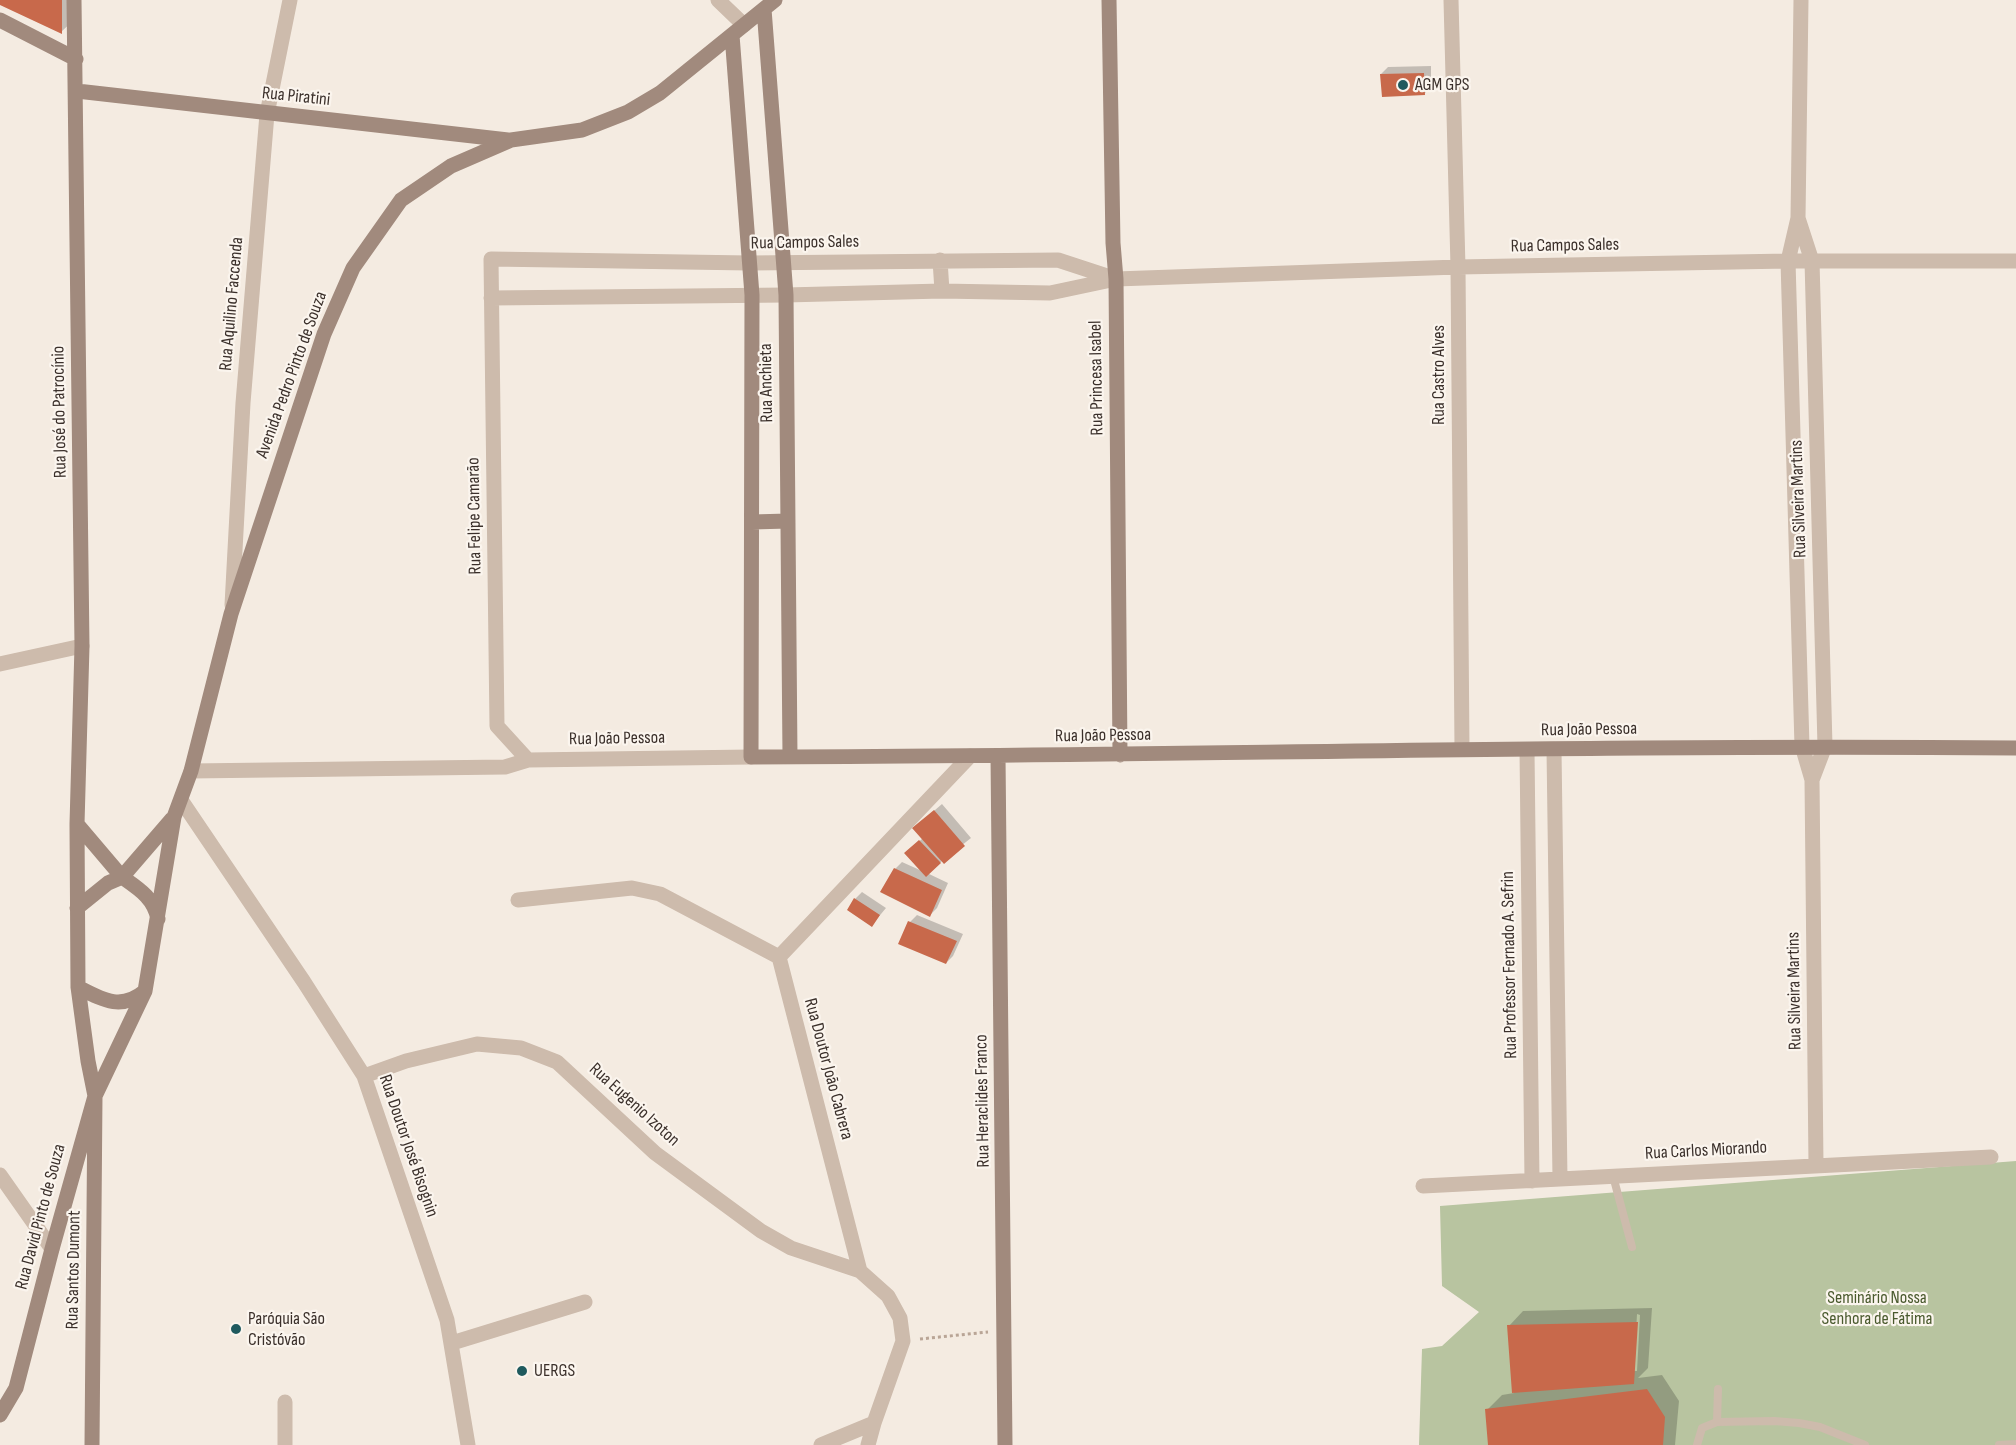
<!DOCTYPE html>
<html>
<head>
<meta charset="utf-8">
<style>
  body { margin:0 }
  canvas { display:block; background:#f4ebe1 }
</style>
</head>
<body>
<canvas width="2016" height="1445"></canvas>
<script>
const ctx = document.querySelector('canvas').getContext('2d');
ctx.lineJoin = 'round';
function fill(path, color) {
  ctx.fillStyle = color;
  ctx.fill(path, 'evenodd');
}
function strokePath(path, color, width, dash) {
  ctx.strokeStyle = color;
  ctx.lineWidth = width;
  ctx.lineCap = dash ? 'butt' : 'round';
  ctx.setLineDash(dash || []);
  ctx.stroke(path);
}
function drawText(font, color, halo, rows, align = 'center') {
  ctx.font = font + ' "Sofia Sans Condensed",sans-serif';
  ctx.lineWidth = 4.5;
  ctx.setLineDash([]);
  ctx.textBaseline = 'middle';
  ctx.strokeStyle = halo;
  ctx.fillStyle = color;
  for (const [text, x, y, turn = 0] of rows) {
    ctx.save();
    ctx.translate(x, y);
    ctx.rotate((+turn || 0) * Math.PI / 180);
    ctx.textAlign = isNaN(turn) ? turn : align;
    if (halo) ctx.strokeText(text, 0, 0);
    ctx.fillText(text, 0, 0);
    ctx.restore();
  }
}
fill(new Path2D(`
  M2016,1161V1445H1419L1422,1349L1442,1346L1479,1312L1442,1286L1440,1206Z`), '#b8c4a0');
fill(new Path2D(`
  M0,0H76V18L61,32L0,3Z
  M1431,66V87L1424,94L1381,74L1388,67Z
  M942,804L971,838L927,873L948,883L937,908L930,915L895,869L902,862L922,871L913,847L923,838L921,822Z
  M862,892L886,908L871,926L855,899Z
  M917,915L963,934L953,956L946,963L900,943L910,922Z
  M1652,1308L1648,1368L1638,1378L1662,1375L1679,1401L1675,1445H1489L1487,1410L1502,1395L1514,1393L1509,1326L1523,1311ZM1637,1314L1640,1315L1637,1371H1634Z`), '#0003');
fill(new Path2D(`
  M0,0H62V34L0,5Z
  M1424,73L1425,95L1382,97L1380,74Z
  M934,810L965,846L944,864L912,828Z
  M919,840L941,863L926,877L904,853Z
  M894,868L942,890L930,917L880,892Z
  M854,898L880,915L872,927L847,910Z
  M908,921L957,941L946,964L898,944Z
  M1638,1322L1634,1384L1512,1393L1507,1325Z
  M1647,1389L1665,1417L1663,1445H1488L1485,1409Z`), '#c8694b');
strokePath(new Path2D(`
  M920,1339L988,1332`), '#b9a596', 3, [3, 3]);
strokePath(new Path2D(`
  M1613,1176L1632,1247
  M1717,1422L1718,1389
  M1697,1445L1702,1428L1717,1422L1774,1421L1799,1423L1820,1427L1865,1445
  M1999,1445L2016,1444`), '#cdbbac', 8);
strokePath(new Path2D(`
  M718,0L744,25
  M1451,0L1458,267L1462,749
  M1801,0L1798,218L1788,261L1802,746L1812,780L1816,1165
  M1798,218L1812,261L1825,746L1812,780
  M940,260L942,291
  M491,298L786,295L942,291L1050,293L1116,279L1458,267L1788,261H2016
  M232,605L243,403L267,114L290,0
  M0,664L82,646
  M1527,750L1532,1181
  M1554,750L1560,1179
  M528,760L497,726L491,259L749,263L1058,260L1116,279
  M191,771L505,767L528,760L751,757
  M181,800L304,982L364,1076L447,1320L468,1445
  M518,900L632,888L660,894L779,957
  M779,957L860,1271L888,1296L900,1318L903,1341L874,1423L868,1445
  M779,957L970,756
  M364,1076L406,1061L477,1044L521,1048L557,1062L655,1153L761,1231L791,1248L860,1271
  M0,1175L52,1249
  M1423,1186L1991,1157
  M452,1343L585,1302
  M285,1402V1445
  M821,1445L874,1423`), '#cdbbac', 15);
strokePath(new Path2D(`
  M74,0L82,646L77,824L78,987L88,1061L95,1096L92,1445
  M1109,0L1113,243L1116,279L1120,755
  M764,9L786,295L790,757
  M0,20L76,59
  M732,35L752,295L751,757C1173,756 1594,744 2016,748
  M77,91L508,140
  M752,522L788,521
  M998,756L1005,1445
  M77,824L122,877L172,819
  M77,908L108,883L122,877C139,889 154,898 158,919
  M78,987C103,1000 121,1011 145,991
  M0,1415L16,1388L52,1249L95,1096L145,991L174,817L191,771L231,614L324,334L353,268L401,200L451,166L511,140L582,130L628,112L660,93L775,0`), '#a18a7d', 15);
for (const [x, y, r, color] of [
  [1403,85,6,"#1f5a5e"],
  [236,1329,6,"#1f5a5e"],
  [522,1371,6,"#1f5a5e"]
]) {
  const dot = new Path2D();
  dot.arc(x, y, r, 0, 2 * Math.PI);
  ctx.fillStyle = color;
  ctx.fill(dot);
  strokePath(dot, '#fbf5ee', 2);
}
drawText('18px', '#3b302b', '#fbf5ee', [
  ["AGM GPS",1415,85],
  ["Paróquia São",248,1319],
  ["Cristóvão",248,1340],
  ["UERGS",534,1371]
], 'left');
drawText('18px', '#3b302b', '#fbf5ee', [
  ["Rua Piratini",296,97,6],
  ["Rua Campos Sales",805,243,-1],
  ["Rua Campos Sales",1565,246,-1],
  ["Rua Aquilino Faccenda",232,304,-85],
  ["Avenida Pedro Pinto de Souza",292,375,-70],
  ["Rua Castro Alves",1439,375,-90],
  ["Rua Princesa Isabel",1097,378,-91],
  ["Rua Anchieta",767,383,-91],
  ["Rua José do Patrocínio",60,412,-91],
  ["Rua Silveira Martins",1799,499,-92],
  ["Rua Felipe Camarão",475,516,-91],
  ["Rua João Pessoa",1589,730,-1],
  ["Rua João Pessoa",1103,736,-1],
  ["Rua João Pessoa",617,739,-1],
  ["Rua Professor Fernado A. Sefrin",1510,965,-91],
  ["Rua Silveira Martins",1795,991,-91],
  ["Rua Doutor João Cabrera",828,1069,75],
  ["Rua Heraclides Franco",983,1101,-91],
  ["Rua Eugenio Izoton",634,1105,42],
  ["Rua Doutor José Bisognin",408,1146,71],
  ["Rua Carlos Miorando",1706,1151,-3],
  ["Rua David Pinto de Souza",41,1217,-75],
  ["Rua Santos Dumont",74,1270,-89]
]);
drawText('18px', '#4a5a2e', '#fbf5ee', [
  ["Seminário Nossa",1877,1298],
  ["Senhora de Fátima",1877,1319]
]);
</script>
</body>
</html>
